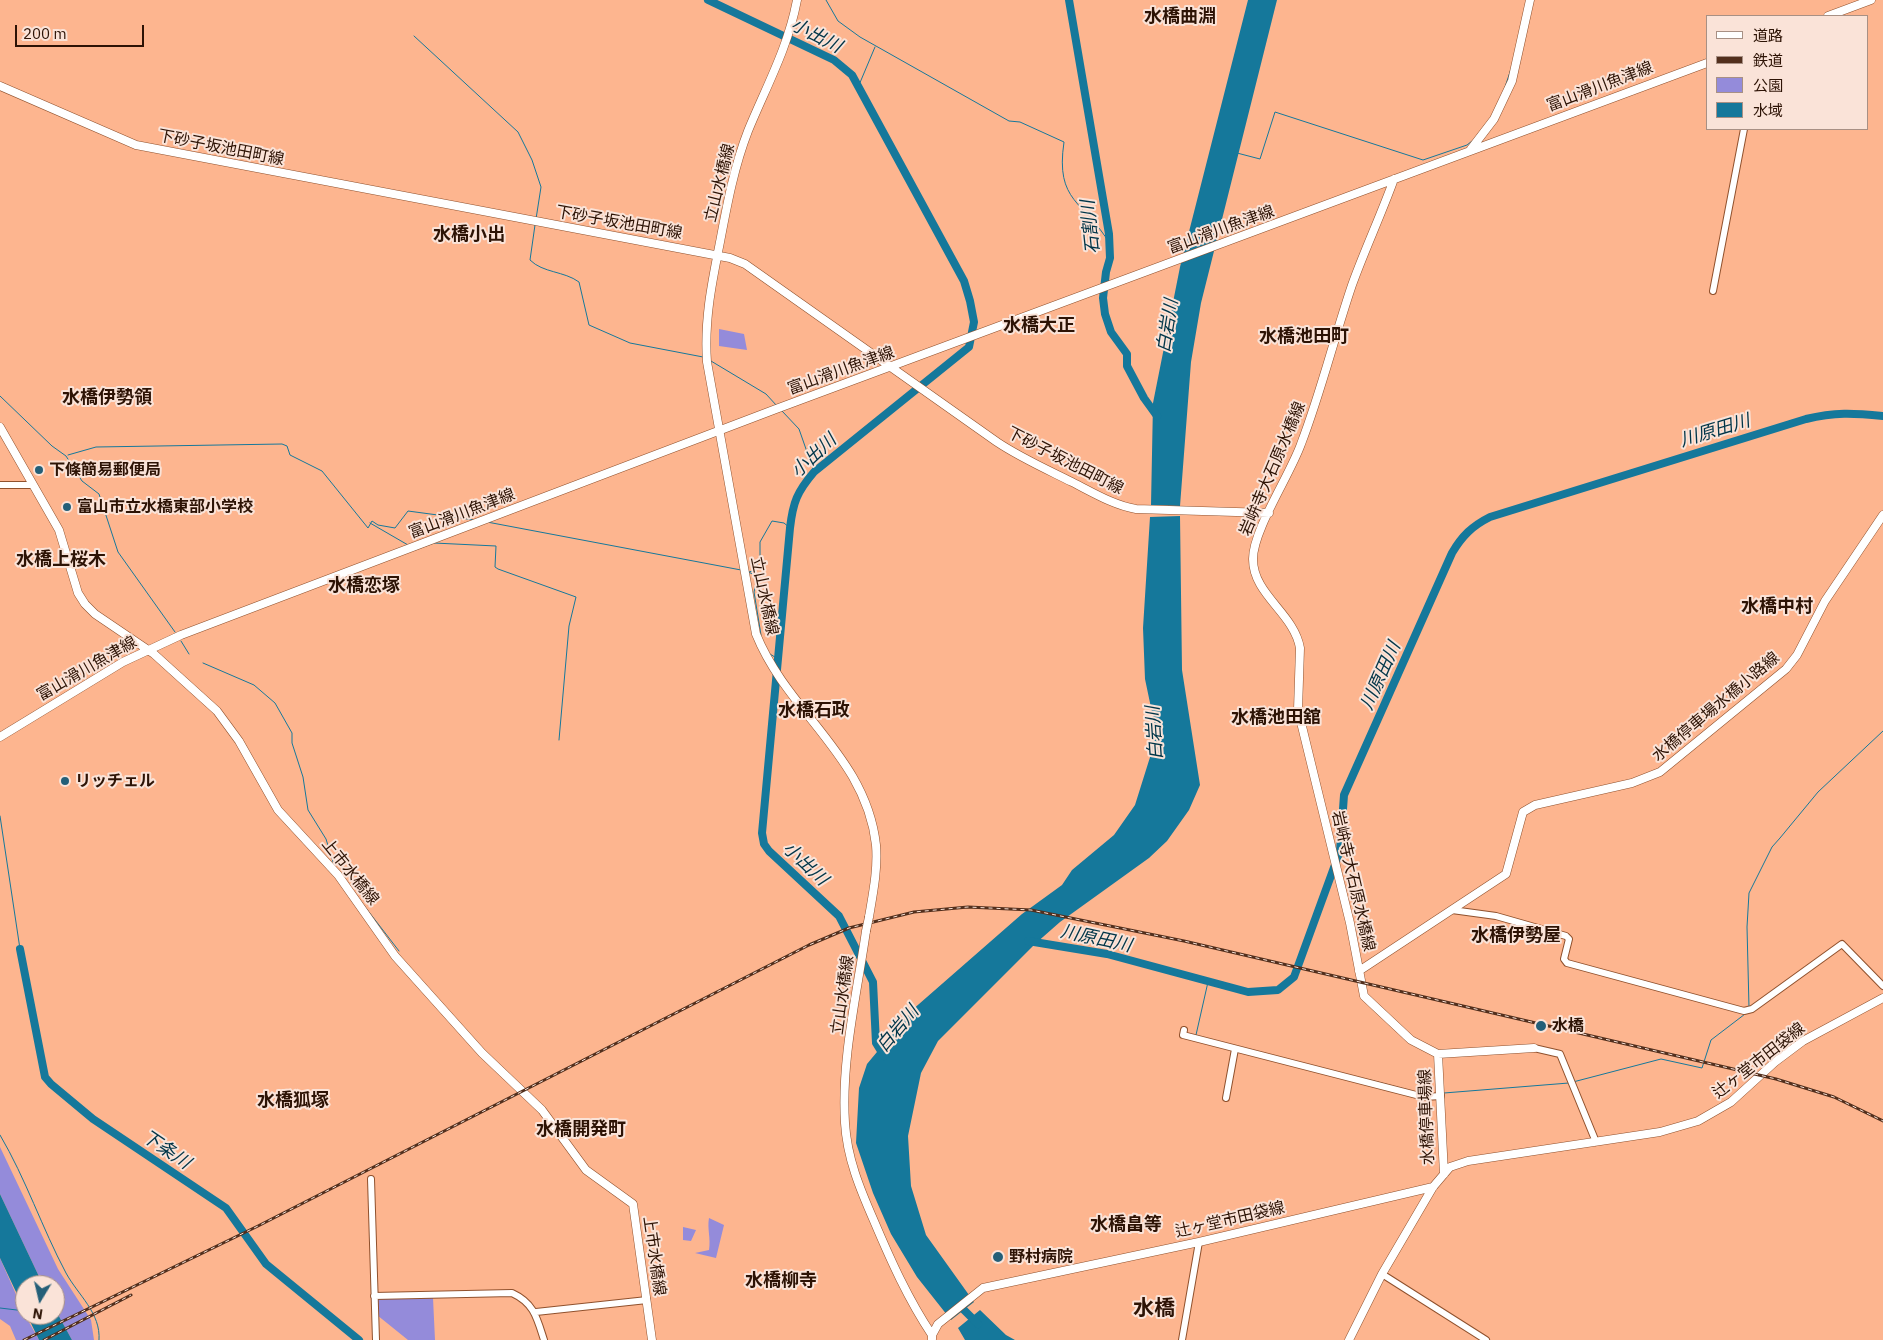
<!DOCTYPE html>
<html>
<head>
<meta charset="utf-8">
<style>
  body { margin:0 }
  #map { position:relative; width:1883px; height:1340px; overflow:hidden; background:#fdb58f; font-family:"IBM Plex Sans","Noto Sans JP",sans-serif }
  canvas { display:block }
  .legend { position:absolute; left:1706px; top:15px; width:162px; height:115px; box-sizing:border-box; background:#fae3d8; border:1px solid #a89084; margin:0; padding:6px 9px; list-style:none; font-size:15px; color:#2d1305 }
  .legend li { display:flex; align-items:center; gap:10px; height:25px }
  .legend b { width:25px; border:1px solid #a89084 }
  .north { position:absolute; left:15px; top:1275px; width:50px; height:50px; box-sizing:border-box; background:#fae3d8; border:1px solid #a89084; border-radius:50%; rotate:189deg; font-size:14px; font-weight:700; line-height:20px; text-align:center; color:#2d1305 }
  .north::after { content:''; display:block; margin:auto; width:18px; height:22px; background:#245f78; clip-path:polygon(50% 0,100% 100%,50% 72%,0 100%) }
  .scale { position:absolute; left:15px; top:25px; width:129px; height:22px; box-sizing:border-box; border:2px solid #2d1305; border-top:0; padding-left:6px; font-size:15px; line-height:18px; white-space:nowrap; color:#2d1305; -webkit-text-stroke:4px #fae3d8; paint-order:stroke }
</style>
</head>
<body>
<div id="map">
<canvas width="1883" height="1340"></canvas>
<ul class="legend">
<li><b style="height:6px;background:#fff"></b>道路</li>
<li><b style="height:6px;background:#522f1d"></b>鉄道</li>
<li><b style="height:14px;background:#948bda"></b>公園</li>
<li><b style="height:14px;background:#15789b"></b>水域</li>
</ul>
<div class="north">N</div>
<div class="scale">200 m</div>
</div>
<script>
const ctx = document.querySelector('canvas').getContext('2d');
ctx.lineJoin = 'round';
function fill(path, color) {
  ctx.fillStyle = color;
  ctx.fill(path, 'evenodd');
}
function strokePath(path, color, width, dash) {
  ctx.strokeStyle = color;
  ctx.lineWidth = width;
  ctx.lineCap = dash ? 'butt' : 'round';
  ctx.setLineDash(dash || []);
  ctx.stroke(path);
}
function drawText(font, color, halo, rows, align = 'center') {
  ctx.font = font + ' "IBM Plex Sans","Noto Sans JP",sans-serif';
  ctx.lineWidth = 4;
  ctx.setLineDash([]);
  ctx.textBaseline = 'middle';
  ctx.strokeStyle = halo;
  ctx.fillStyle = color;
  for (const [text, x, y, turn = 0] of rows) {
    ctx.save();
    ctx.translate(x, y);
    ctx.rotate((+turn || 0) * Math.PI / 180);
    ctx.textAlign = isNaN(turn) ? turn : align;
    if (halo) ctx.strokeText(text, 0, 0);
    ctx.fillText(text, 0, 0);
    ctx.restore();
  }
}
fill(new Path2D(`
  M719,329L744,334L747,350L719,346Z
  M0,1147L58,1269L91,1320L94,1340H72L55,1309V1285H43L0,1194Z
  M709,1218L724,1225L716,1258L695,1253L709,1250C711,1238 707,1229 709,1218Z
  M683,1227L696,1230L691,1241L683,1240Z
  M0,1258L25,1315L39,1340H16L10,1326L0,1319Z
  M433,1298L435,1340H408L377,1315V1299Z`), '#948bda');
fill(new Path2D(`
  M1248,0H1277L1201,303L1191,362L1180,506L1151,505L1153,403L1180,267Z
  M1180,516L1182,670L1200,785L1189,810L1167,841L1149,858L1060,922L1035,944L938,1041L921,1073L908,1136L911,1186L926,1235L974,1302L951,1320L917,1277L891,1234L873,1193L856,1143L859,1088L867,1064L911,1011L1022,914L1062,885L1072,870L1114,835L1135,805L1151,754L1154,722L1145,679L1143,628L1150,517Z
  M0,1194L43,1285H25V1311L0,1258Z
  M55,1309L72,1340H39L27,1315H55Z
  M980,1310L1006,1335L1015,1340H965L958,1328Z`), '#15789b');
strokePath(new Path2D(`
  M826,0L838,21L860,37L1009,121L1020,122L1064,142C1055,203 1084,200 1110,244
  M414,36L518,132L532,160L541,187L536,219
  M859,85L875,47
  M1505,87L1511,69
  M1237,153L1260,159L1275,112L1423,160L1467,145L1472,141
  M535,225L530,260C543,273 564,271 579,282L589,325L630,343L703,357
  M711,361L766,394L777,406
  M0,396L52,446L66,456L82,481L99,494L118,552L175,632
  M782,411L799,429L814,472
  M68,455L96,447L282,444L287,446L290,455L322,471L368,528L372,521L378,525L395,528L408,511L475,520
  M487,522L741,570
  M370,523L408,545
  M415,550L434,543L496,546L495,567L498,569L576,597L569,626L559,740
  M748,572L758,576L754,592L761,635
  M749,572L755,570L760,558V542L772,521L784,523L790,528
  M181,641L189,654
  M770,654L778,659
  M203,663L254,685L275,703L292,733V743L303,777L308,810L326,839L334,865
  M0,816L20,949
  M362,903L399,951
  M1749,1007L1747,927L1749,893L1772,847L1780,838L1818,792L1883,731
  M1196,1035L1208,982
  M1370,1080L1408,1090
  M1573,1082L1661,1059L1702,1068L1711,1040L1749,1011
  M1444,1093L1569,1083
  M0,1135C26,1179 42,1228 66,1273C78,1295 101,1313 99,1340
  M0,1308L25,1311`), '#15789b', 1);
strokePath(new Path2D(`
  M708,0L834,60L852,75L964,281L970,301L974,322L969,347L814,472C797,492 793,502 790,528L762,833L764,844L769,851L839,916L873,982L876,1043L884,1056
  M1069,0L1109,234L1110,258L1106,272L1103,298L1105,314L1111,332L1127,354V366L1144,398L1157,416
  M1028,941L1107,954L1248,992L1278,990L1294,977L1340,851L1344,795L1452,553C1462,536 1472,526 1490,517L1806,419C1835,412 1853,413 1883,416
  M20,949L45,1077L51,1084L93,1119L226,1208L266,1264L359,1340
  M958,1304L978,1324`), '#15789b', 8);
const minor = new Path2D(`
  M1713,291L1744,129
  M0,485H33
  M1452,910L1496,916L1566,936L1569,939L1564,959L1567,963L1744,1011L1752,1009L1842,944L1883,986
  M1184,1030L1183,1035L1424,1097L1441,1096
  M1534,1048L1560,1054L1596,1142
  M1226,1098L1235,1049
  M371,1179L376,1340
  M1382,1274L1486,1340
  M374,1296L512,1293C534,1303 537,1318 544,1340
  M536,1312L647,1300
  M1182,1340L1199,1242`);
const major = new Path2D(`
  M797,0C788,48 766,87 748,131C734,167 727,205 720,242C712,282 704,320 707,362L756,634C788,713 866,756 876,845C878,869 873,893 869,917
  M1828,16L1871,0
  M0,86L136,145L730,258L745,264L997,442C1021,458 1046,469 1072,482C1092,492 1113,505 1136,509L1269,513
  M1471,149L1494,119L1512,81L1530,0
  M1394,179C1381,215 1365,249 1352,285C1334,338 1321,392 1301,444C1290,475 1253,530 1253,559C1253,595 1294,613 1300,648L1298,710L1350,923L1364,996L1411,1040L1438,1054L1534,1048
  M0,427L59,530L78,593L85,604L95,614L154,654L217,711L239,741L278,810L338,875L395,956L482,1053L542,1110L586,1170L633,1204L652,1340
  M0,737L123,662L181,635L776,409L1707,63
  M866,931C857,994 841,1060 845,1123C847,1158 860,1189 874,1221C891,1261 908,1299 932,1335V1339
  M1359,971L1506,874L1523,812L1535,805L1632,783L1660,772L1786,669L1797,655L1825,601L1883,515
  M1438,1054L1444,1174
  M932,1335L938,1324L983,1288L1199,1242L1433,1187
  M1349,1340L1382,1274L1433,1187L1450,1167L1468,1161L1660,1132L1698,1121L1731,1102L1775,1062L1803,1041L1883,998`);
strokePath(minor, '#90512d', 8);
strokePath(major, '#90512d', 9);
strokePath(minor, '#fff', 6);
strokePath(major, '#fff', 8);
const rail = new Path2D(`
  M24,1340L258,1226L809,945L849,928L914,912L968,907L1031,910L1184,941L1776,1079L1834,1097L1883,1121
  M44,1340L131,1295`);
strokePath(rail, '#522f1d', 3);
strokePath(rail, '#fae3d8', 1, [4]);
const majorBridge = new Path2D(`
  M866,931L869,917`);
strokePath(majorBridge, '#90512d', 9, []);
strokePath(majorBridge, '#fff', 8);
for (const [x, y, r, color] of [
  [39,470,5,"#245f78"],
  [67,507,5,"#245f78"],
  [65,781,5,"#245f78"],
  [1541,1026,6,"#245f78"],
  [998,1257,6,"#245f78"]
]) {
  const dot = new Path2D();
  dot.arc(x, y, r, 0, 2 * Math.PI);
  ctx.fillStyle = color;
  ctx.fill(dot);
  strokePath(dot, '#fae3d8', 2);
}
drawText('16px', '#2d1305', '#fae3d8', [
  ["富山滑川魚津線",1600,87,-21],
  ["下砂子坂池田町線",221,148,11],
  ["立山水橋線",720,183,-76],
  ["下砂子坂池田町線",619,223,10],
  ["富山滑川魚津線",1221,230,-20],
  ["富山滑川魚津線",841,371,-20],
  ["下砂子坂池田町線",1065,461,27],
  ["岩峅寺大石原水橋線",1273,469,-67],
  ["富山滑川魚津線",462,514,-21],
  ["立山水橋線",764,596,78],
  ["富山滑川魚津線",87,669,-30],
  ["水橋停車場水橋小路線",1716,707,-40],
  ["上市水橋線",350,872,51],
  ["岩峅寺大石原水橋線",1353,881,77],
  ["立山水橋線",843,995,-82],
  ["辻ヶ堂市田袋線",1759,1061,-38],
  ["水橋停車場線",1427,1117,-92],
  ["辻ヶ堂市田袋線",1230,1220,-13],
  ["上市水橋線",654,1256,82]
]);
drawText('bold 16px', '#2d1305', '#fae3d8', [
  ["下條簡易郵便局",49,470],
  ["富山市立水橋東部小学校",77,507],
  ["リッチェル",75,781],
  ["水橋",1552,1026],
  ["野村病院",1009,1257]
], 'left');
drawText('bold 18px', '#2d1305', '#fae3d8', [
  ["水橋曲淵",1180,17],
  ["水橋小出",469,235],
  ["水橋大正",1039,326],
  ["水橋池田町",1304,337],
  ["水橋伊勢領",107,398],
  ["水橋上桜木",61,560],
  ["水橋恋塚",364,586],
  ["水橋中村",1777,607],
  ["水橋石政",814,711],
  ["水橋池田舘",1276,718],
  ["水橋伊勢屋",1516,936],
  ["水橋狐塚",293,1101],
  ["水橋開発町",581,1130],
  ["水橋畠等",1126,1225],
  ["水橋柳寺",781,1281]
]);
drawText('italic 18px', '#003548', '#fae3d8', [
  ["小出川",816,36,27],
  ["石割川",1091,227,-96],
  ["白岩川",1168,326,-81],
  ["川原田川",1715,431,-17],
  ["小出川",814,456,-43],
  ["川原田川",1381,676,-66],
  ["白岩川",1155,733,-94],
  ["小出川",805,864,43],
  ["川原田川",1096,939,12],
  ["白岩川",898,1029,-50],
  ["下条川",166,1150,34]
]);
drawText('bold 21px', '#2d1305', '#fae3d8', [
  ["水橋",1154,1309]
]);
</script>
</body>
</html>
